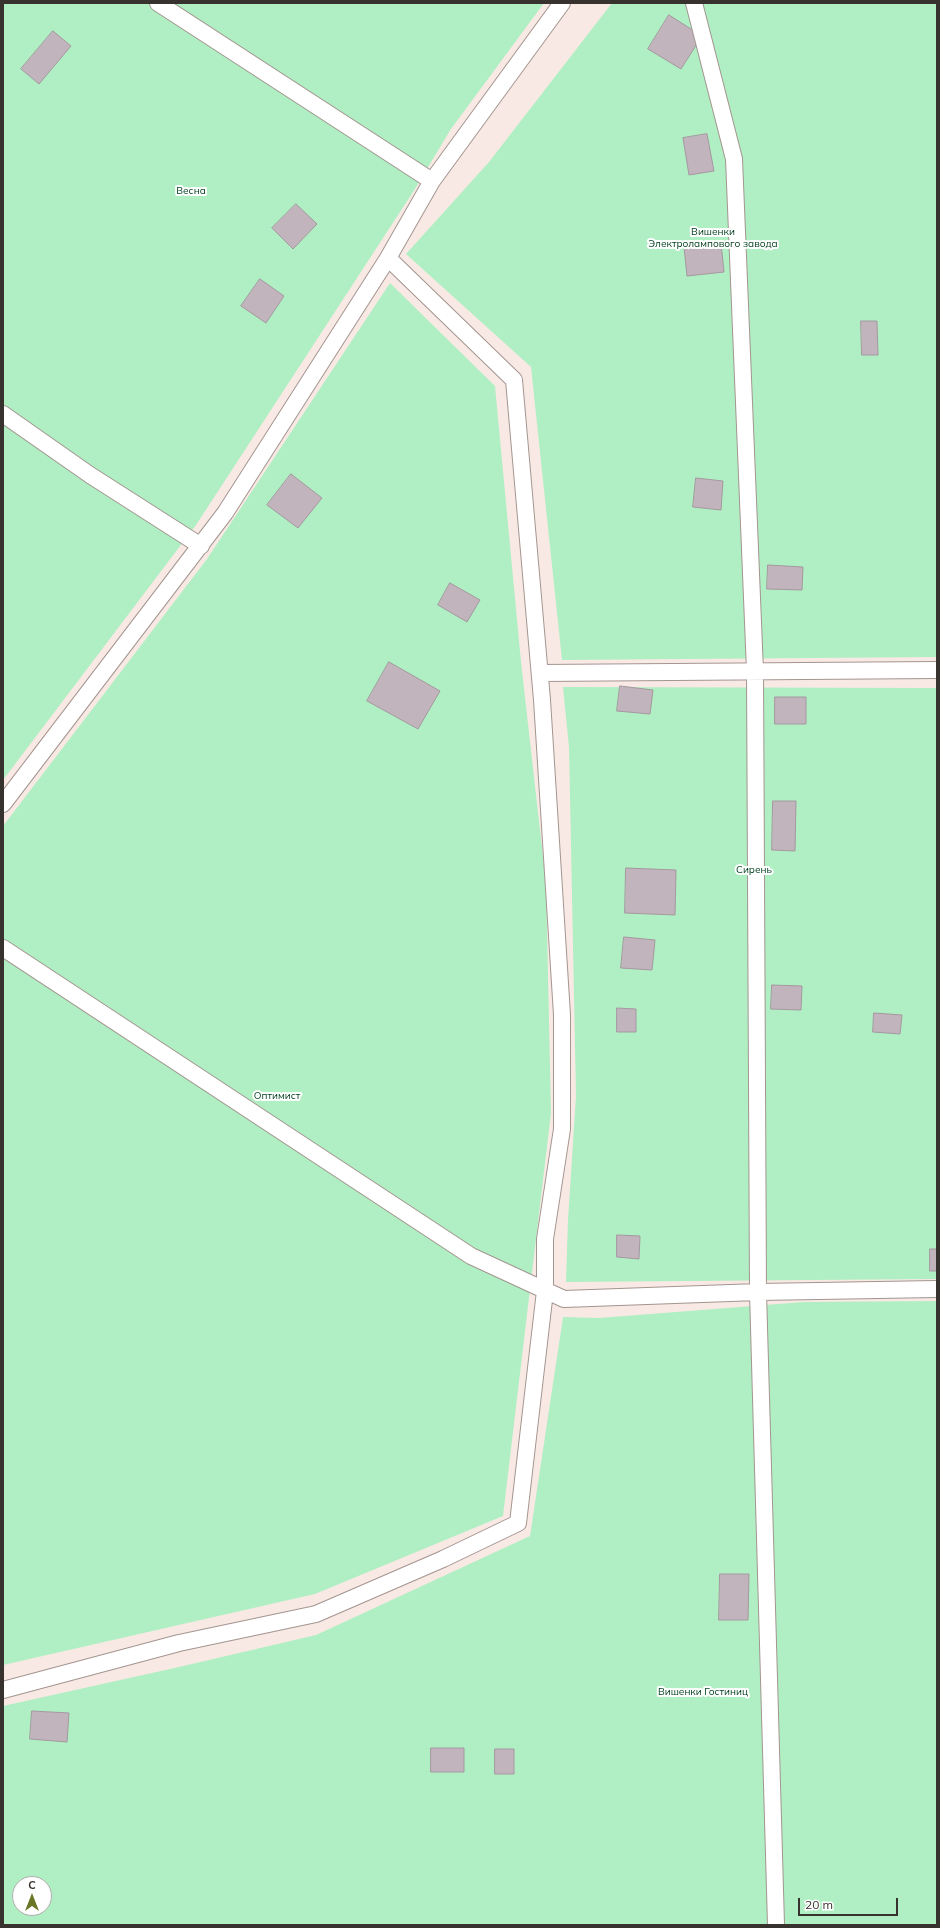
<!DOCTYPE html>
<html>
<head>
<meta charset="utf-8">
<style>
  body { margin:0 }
  #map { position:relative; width:940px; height:1928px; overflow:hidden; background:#f9e9e4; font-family:Mulish,sans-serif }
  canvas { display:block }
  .frame { position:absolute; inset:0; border:4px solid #38322f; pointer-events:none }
  .north { position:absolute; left:12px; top:1876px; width:40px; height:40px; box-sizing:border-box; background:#fff; border:1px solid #afadac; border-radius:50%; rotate:0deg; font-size:11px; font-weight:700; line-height:16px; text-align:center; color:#38322f }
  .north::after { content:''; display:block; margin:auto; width:14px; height:18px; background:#677725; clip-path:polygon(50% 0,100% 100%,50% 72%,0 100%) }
  .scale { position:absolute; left:798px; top:1898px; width:100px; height:18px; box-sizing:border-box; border:2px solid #38322f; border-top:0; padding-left:5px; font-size:12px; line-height:14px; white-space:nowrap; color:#38322f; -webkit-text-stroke:3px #fff; paint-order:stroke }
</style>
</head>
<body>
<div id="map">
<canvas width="940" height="1928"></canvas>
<div class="frame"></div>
<div class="north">С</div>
<div class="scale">20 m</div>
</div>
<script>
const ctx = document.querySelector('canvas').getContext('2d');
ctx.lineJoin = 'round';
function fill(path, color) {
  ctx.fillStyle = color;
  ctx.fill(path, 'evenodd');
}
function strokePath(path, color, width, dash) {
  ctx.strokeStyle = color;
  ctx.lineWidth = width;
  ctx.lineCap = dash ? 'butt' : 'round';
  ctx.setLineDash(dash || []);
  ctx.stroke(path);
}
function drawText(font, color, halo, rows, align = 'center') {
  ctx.font = font + ' Mulish,sans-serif';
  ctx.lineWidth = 4;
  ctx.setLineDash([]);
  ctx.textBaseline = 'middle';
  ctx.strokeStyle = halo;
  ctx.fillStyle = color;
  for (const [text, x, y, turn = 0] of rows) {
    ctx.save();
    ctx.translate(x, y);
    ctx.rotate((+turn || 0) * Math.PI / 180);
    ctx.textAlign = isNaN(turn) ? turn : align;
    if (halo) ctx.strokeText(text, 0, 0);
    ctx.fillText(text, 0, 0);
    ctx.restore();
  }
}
fill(new Path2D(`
  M3,3H544L451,129L415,189L196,525L3,780Z
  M612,3H937V657L562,660L531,367L406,254L489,162Z
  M390,283L495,386L521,662L546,883L551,1113L503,1516L315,1594L3,1665V826L207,559Z
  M563,687L937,688V1279L566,1282L568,1220L576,1096L569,747Z
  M937,1301V1925H3V1706L179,1667L316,1635L530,1536L563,1317L599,1318L804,1302ZM20,1884H44V1908H20Z`), '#b0efc3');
const building = new Path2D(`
  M669,15L702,36L681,69L648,49Z
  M53,31L71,46L39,84L21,69Z
  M707,134L714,171L689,175L683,138Z
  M296,204L317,224L293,249L272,228Z
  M721,243L724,272L687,276L684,247Z
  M260,279L284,296L266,323L241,306Z
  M861,321H877L878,355H862Z
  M291,474L322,498L298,528L267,505Z
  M696,478L723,481L721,510L693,507Z
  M768,565L803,567L802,590L767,589Z
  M450,583L480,600L467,622L438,605Z
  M389,662L440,691L418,729L367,701Z
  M620,686L653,690L650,714L617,711Z
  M775,697H806V724H775Z
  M773,801H796L795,851L772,850Z
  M626,868L676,870L675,915L625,913Z
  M624,937L655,940L652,970L621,968Z
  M772,985L802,986L801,1010L771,1009Z
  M617,1008L636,1009V1032H617Z
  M874,1013L902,1015L900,1034L873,1032Z
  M617,1235L640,1236L639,1259L617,1257Z
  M930,1249H937V1271H930Z
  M720,1574H749L748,1620H719Z
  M32,1711L69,1713L67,1742L30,1739Z
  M431,1748H464V1772H431Z
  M495,1749H514V1774H495Z`);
fill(building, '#c2b4bc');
strokePath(building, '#a598a0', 1);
const service = new Path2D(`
  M694,3L734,159L755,671L758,1292L776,1925
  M432,181L562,3
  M3,414L90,475L201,546
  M540,673L937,670
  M3,804L225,513L388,258
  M3,948L471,1256L564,1299L758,1292L937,1289
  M3,1690L179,1643L316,1614L443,1559L518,1523L545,1291V1239L562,1129V1015L542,700L514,380L388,258L432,181L158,3`);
strokePath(service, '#a39590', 18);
strokePath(service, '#fff', 16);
drawText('10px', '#034020', '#fff', [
  ["Весна",191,191],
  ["Вишенки",713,232],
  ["Электролампового завода",713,244],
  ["Сирень",754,870],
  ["Оптимист",277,1096],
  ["Вишенки Гостиниц",703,1692]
]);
</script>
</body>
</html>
